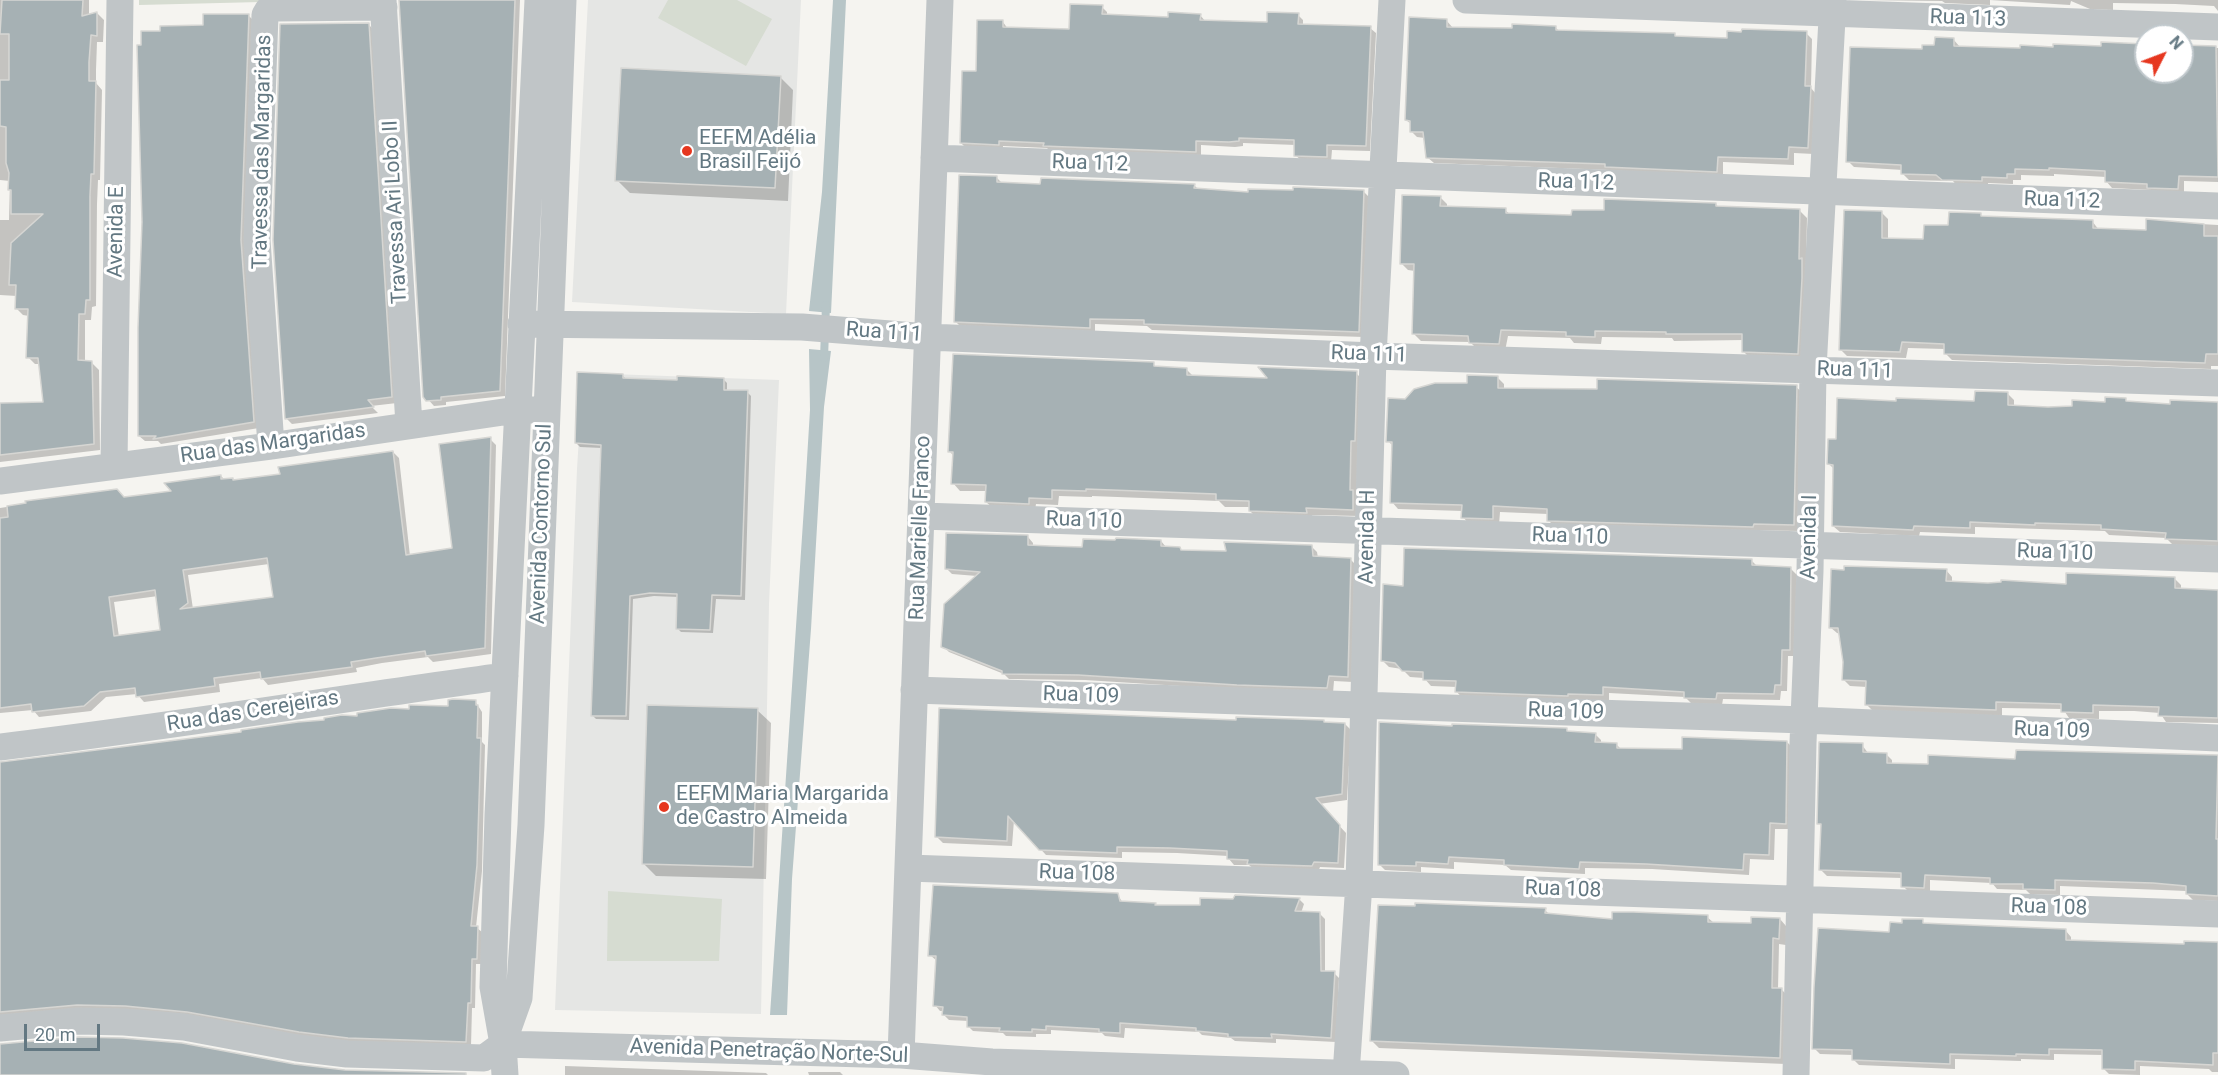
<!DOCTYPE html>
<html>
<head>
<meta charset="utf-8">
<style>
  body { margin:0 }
  #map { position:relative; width:2218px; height:1075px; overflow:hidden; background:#f5f4f0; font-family:Roboto,sans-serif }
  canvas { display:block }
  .north { position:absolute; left:2134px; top:24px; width:60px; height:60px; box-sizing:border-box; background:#fff; border:2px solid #c1c9cd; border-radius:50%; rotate:48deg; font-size:16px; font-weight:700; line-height:24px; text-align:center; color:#637882 }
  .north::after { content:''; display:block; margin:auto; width:21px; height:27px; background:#e6371f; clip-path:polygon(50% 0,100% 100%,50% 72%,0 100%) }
  .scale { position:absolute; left:24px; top:1024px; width:76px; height:27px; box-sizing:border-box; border:3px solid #637882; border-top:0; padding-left:8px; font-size:18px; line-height:21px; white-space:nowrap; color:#637882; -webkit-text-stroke:4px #fff; paint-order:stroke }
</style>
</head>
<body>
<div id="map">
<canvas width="2218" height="1075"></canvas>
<div class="north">N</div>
<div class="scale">20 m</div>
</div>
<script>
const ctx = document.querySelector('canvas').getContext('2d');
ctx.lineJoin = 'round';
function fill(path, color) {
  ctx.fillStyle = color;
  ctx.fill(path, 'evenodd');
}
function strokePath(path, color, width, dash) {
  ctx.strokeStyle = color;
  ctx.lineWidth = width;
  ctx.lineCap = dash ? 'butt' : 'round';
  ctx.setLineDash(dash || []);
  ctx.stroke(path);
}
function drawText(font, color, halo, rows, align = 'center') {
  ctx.font = font + ' Roboto,sans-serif';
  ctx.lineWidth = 6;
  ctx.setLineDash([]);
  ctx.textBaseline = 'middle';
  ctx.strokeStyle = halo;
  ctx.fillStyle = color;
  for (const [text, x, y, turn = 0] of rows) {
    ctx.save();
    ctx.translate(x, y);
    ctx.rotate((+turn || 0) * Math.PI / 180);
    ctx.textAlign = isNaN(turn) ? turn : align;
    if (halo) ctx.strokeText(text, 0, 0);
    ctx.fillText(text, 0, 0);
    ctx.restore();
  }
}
fill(new Path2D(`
  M588,0H801L786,314L572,302Z
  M583,373L779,380L769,604L761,1014L555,1010L577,469Z`), '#e5e6e4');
fill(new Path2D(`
  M139,0H342L139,5Z
  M668,0H737L772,19L746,66L658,18Z
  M608,891L722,899L719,961H607Z`), '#d6dcd1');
fill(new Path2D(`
  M833,0H846L831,313L809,311L822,192Z
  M809,349L831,351L824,407L811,629L792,879L787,1015H770L805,492L810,410Z`), '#b7c5c7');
fill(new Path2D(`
  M0,0H89V15L97,13L104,20L103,42H97L96,70V83L102,90L100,180H98L97,204L96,306L92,307L91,320H85V362L92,363L99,370L100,450L0,462V405L44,404L41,364H35L28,357L29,316L23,315L16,308L17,296L0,295V220H9L10,181L0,180Z
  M400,0H520L505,396L446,402V405L434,406L425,396Z
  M1861,0H2218V11L2214,6L2175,4L2113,3V10L2090,9L2071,1L2070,5L1990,0V5L1945,3L1942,1Z
  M1102,7L1107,12V16L1169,18L1200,15L1206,22L1268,23L1298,15L1303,20V25L1370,28L1376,33L1370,151L1332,150L1331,162L1301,160L1295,155L1296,145L1243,143V146L1235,147L1201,145V157L1050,151L1047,148L1003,146V149L966,148L961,143L977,73L1003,22L1008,29L1070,31Z
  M249,16L254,21L259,428L161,444L158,441H145L139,436L204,26Z
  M1446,20L1453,28L1514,30L1556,28L1560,32L1674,35L1678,38L1728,40L1806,33L1812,39L1811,88L1816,94L1814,154L1794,153V165L1723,162V177L1613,173L1609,170L1434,163L1427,157L1425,138L1417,137L1411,131V124L1406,120Z
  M368,24L374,30L397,403L371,406L378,413L292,424L286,418Z
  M1953,39L1960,47L2021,49L2146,45V72H2182V47L2218,48V182L2184,181V194L2154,193L2151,190L2112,188L2106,181V177L2054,174V176L2021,175V180H2013V184L1988,183V187L1957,186L1953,181L1909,180L1903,174V170L1854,167L1848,161L1923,50Z
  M780,77L793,90L788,201L630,193L617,180Z
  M997,178L1003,184L1194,185L1199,190L1250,194L1364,192L1370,198L1364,337L1152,330L1147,326L1095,324V334L962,328L956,322Z
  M1440,197L1447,204V208L1505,210L1511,215L1573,217L1606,212L1716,204L1719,208L1800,211L1807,218L1804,360L1750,358L1743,351L1744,340L1674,341L1672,338L1602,337L1601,344L1574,343L1570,338L1508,336L1505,351L1478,350L1470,342L1421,341L1414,334L1415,271L1408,270L1401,263Z
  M1882,213L1888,219V239L1925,240L1950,227L1980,214L1983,217L2092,221L2099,230L2147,232V221L2218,225V366H2211V369L1952,360L1945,353V349L1908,348L1906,358L1847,356L1840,349Z
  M1153,364L1157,368L1186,369L1194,377L1271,379L1356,373L1363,380L1360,516L1312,515L1313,519L1257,518L1250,511V507H1225L1219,501L1092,496V497L1059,496L1058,505L1036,504L1035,510L994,509L986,502L987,491H960L953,483L954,456L949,451Z
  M622,375L627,380L679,381L723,379L727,383V392H747L751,396L745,600L716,599L713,633L681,632L677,628L679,597L654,596L633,599L629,720L596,719L592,715L602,448L580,447L576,443Z
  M1497,377L1504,384V389L1599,391L1796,387L1803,393L1800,531L1555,527L1548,520V514L1500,512L1499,525L1469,524L1463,517V511L1398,509L1392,502L1394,447L1388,441L1406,401Z
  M2008,394L2014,400V407L2048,409L2125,400L2129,403L2172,405L2218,403V546L2173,545L2166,538L2109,535L2105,531L1975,527V534L1920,532L1919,536L1840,532L1833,526L1835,470L1829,464L1838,441L1897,403L1976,402Z
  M490,439L496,445L491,654L433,662L428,657L382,663L356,668L357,672L268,685L262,678L219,684L220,692L144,702L137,694L106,697L91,711L39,717L33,710L0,713V508L116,490L124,498L174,492L221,476L225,480L234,482L282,475L393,452L399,458L410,556L453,549ZM269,564L274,598L193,609L188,575ZM158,596L162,631L119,637L114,602Z
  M1028,537L1033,543V547L1084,549L1161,541L1166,547L1180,549L1183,552L1228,553L1311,546L1317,552L1318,558L1350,559L1356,565L1353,682L1334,681L1333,693L1244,690L1085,680L1009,679L1004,674L949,652L943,646L977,576L952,574L946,568Z
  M1751,560L1757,566L1790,568L1797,575L1796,656H1788L1787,691H1781L1780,700L1723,699L1722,705L1692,704L1685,697L1609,693V701L1463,699L1457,692V687L1431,686L1424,678L1410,677L1402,669L1389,667L1382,660L1404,587Z
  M1946,570L1952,577V583L2067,586L2174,578L2181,585V590L2218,592V723L2166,722L2160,713L2134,711H2099V719L2069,718L2063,709L2002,708V716L1873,711L1866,704L1867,687L1850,686L1844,680V662L1840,634L1837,633L1830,627Z
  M475,701L482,712V742L485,745L482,871L476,927L483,933L482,964H476L475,1008H472L471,1046L355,1043L0,1019V764L109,752L298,723L449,708Z
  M757,710L771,723L766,879L656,876L643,863Z
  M1323,721L1326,723L1345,724L1351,730L1347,800L1319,804L1346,833L1344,868L1320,867L1318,872L1254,869L1249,865H1234L1229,859L1228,856L1177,853L1122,852V858L1046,855L1014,820L1012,846L943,843L937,837L1237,722Z
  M1454,728L1566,729L1570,733L1595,734L1601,740V743L1616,744L1621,749L1683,751L1787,742L1793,748L1791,829H1775L1774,860L1750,859L1749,875L1652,869L1585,868V874L1511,870L1505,865L1454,862V869L1421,867V872L1385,870L1379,864Z
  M1862,745L1868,753L1886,754L1892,760V764L1930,766L2016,761L2017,751L2218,757V901L2193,900L2187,894V891L2060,886V895L2030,894L2026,890L1997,889L1992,883L1930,880V893L1909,892L1903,886V878L1827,876L1821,870L1822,827L1819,823Z
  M1117,894L1123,903L1155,904L1157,907H1202L1299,899L1304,904L1301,913L1320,914L1325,919V972L1334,973L1339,978L1336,1042L1276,1039V1043L1235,1041L1231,1038L1202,1035L1199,1032L1125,1028L1124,1038L1105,1036L1102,1033L1051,1030V1034H1036V1037L1006,1036L1003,1033L973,1031L968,1026L969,1021L949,1020L944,1015V1011H940L935,1005L937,961L930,955Z
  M1545,910L1550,915L1613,921L1707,917L1714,923L1752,925L1780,919L1786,926V945L1779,944L1778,989H1781L1788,996L1786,1064L1379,1048L1372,1041Z
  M1922,921L1925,924L2066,931L2071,937V942L2185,945L2218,944V1072H2212L2209,1069L2140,1066V1075L2109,1074L2103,1068V1055L2054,1054V1060L2021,1059V1061L1955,1059V1069L1859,1065L1853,1059L1854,1055L1820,1054L1814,1048L1891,933L1903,924Z
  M565,1066L766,1073L768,1075H565Z
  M808,1072H840L843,1075H809Z`), '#0003');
strokePath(new Path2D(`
  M824,358L826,305`), '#b7c5c7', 8);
const building = new Path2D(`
  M2,0H83L82,16L97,12V36L91,35L89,62V81H96L94,174H91L90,196V300H86L85,314H79L78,360L92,361L94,444L0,455V403L43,402L38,358H26L28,309H15L16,285H9L11,243L43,214H11V190H8L9,173L6,163V127L0,126V80H9V34H0Z
  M399,0H515L500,391L441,397V400L426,401L423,397Z
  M1070,4L1103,5L1102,14L1168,17V12L1201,14L1200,20L1267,22V12L1299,13L1298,24L1371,26L1366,146L1327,145V157L1294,156V140L1239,138V141L1229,142L1196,141V152L1043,146L1044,143L999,141V145L960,143L962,71H976L977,20H1003V27L1069,29Z
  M203,14H249L241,240L254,422L153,439L156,436H138V328L142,222L137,45H141V31H160V26L203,25Z
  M1409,17L1447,19V27L1512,28V24L1556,26V30L1675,33V36L1727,38V31L1741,32L1742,29L1807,31L1805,86H1811L1808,148L1789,147L1788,159L1718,157L1717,172L1605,167V164L1426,158L1423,132H1410V121L1405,120Z
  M369,23L392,397L368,400L374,407L285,419L273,240L280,24Z
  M1935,37L1954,38V46L2020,48V45L2053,47V44L2101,46V42L2146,44V72H2182V45L2216,46L2218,177L2179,176L2178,189L2147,188V184L2105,182V171L2049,168V170L2015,169V174H2007V178L1982,177V181L1942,180L1936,175L1901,174V165L1846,162L1850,47L1922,49V45H1934Z
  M621,68L781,76L775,188L615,181Z
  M959,175L997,176V182L1040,184L1041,178L1195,184L1194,188L1248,192V189L1293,190V187L1364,190L1359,332L1144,324V320L1090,319V328L954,322Z
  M1402,195L1441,196L1440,206L1506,208V213L1571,215L1572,210H1604V199L1716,203V206L1800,209L1799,259L1802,258V278L1798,354L1742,352V334H1666V332L1595,331V337L1566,336V332L1501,330L1499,344L1469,343L1468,336L1412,334L1414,264H1400Z
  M1844,210L1882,211V238L1923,239L1924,225H1948L1949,212L1981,213V216L2093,220V228L2146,230V219L2204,224V236H2218V354H2206L2205,363L1944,354V344L1902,342L1900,352L1839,350Z
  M953,354L1154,362V366L1187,368V375L1267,378L1258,367L1357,371L1355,441H1351L1350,490H1353V510L1306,508L1307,513L1249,511V501L1216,500V494L1086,489V491L1052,490V499L1029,498V504L985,502L986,485L951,484L953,452H948Z
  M577,372L623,374V378L677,380V376L724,378V390H748L741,596L712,595L710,630L676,629L677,594L650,593L630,596L626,716H591L601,445L575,443Z
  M1467,375L1498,376V388L1597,389V379L1797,385L1794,525L1754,524L1753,527L1547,521V509L1493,506V519L1461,518L1462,505L1390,503L1392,442H1386L1388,398L1405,399L1414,389L1435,383H1467Z
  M1975,391L2008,392V405L2048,407L2072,406V400L2105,402V397L2126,398V401L2170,404V400L2218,402V541L2165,539L2166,533L2101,529V525L2035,523V525L1970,522V528L1914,526L1913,530L1832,526L1833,465L1827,464L1828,439H1836L1837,398L1896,401V398L1974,401Z
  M491,437L485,648L426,656L425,651L376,658L351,662L352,667L261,679L260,672L214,678L215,686L136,697L135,688L100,692L84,706L32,712L31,704L0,708V518L8,517L7,506L26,503L25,501L117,489L124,497L171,491L164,483L221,475V479L233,478V480L280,474L278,467L393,451L406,555L452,548L439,444ZM267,558L273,597L180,609L188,603L183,570ZM155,590L160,630L114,636L109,597Z
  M946,533L1028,535V545L1050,546L1082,547L1083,539L1115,540L1116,538L1161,540V546L1180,547L1181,550L1226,551L1224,542L1312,545L1313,556L1351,558L1348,677L1329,676L1327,688L1237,685L1078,675L1002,674V671L941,647L944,604L980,572L945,569Z
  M1404,548L1752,559V565L1791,567L1790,650H1782L1781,685H1775L1774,694L1717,693L1716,699L1684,698V692L1603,687V695L1568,694V696L1455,692L1456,681L1423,680V672L1402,671L1395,663L1381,661L1383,584L1403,586Z
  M1844,566L1947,569L1946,581L1988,583L2001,582V580L2066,584V573L2175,577V588L2218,590V718L2158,716L2159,707L2127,706L2093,705V713L2061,712V704L1996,702V710L1865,705L1866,681L1842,680L1843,662L1838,628H1829L1831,569L1844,570Z
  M453,699L476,700V705H478L477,738H481L477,865L471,926H478L477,959H472L471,1003H468L466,1042L348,1038L299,1032L187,1012L125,1006L77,1005L0,1012V762L241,732V730L298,722L324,720V718L342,715L357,716V713L391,708L409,709V705H411L448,706V700Z
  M647,705L758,708L753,867L642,864Z
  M939,708L1236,720V717L1324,720V722L1345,723L1342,794L1316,798L1340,825L1338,863L1314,862L1312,866L1247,864L1248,860L1227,859V851L1170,848L1117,847V853L1039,850L1008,816L1007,841L935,837Z
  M1379,722L1452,726V724L1567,728V731L1596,733L1595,742L1617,743V748L1682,749V737L1787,741L1786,824L1770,823L1769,855L1744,854L1743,870L1646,864L1580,862L1579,869L1504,865V860L1449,857L1448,864L1416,862V866L1378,865Z
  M1819,742L1863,743V752L1887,753V763L1928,764V755L2015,759L2016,750L2218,755L2216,839H2218V896L2186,894V886L2153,883L2055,880V890L2023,889V884H1990V878L1925,875L1924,888L1901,887V873L1819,870L1821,824H1817Z
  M933,885L1118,893L1120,901L1156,903L1155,905H1200V898L1233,899L1235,895L1300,898L1295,911L1320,912L1321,971H1335L1331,1038L1271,1034L1272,1038L1228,1037V1034L1196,1031V1028L1120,1023V1033L1099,1032V1029L1046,1026V1030L1032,1029V1032L999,1031L1000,1028L967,1027V1017L942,1015L943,1007L933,1006L936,956H928Z
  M1415,903L1546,908L1545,913L1612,919V912H1633L1708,915V922L1751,923V917L1780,918L1779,939L1773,938L1772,988H1782L1780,1058L1370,1041L1378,905L1415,906Z
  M1902,919H1923V923L1944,924L2066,929V940L2184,944V941L2218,942V1053H2213V1065L2135,1061V1070L2102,1069V1050L2049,1049V1055L2016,1054V1056L1950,1054V1064L1852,1060V1050L1812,1049L1814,987L1818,928L1889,932L1890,922L1902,923Z
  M79,1037L123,1038L182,1043L294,1064L345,1070L466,1073V1075H0V1044Z`);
fill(building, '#a6b1b4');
strokePath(building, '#d6d6d3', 1.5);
strokePath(new Path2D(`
  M383,0L409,425
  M1466,0L2218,27
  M934,158L2218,206
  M521,324L802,327L928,337L1373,356L2218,383
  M271,446L257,240L265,15L268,10L274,8L384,7
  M114,465L120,0
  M0,481L271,446L517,410H534
  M921,516C1353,531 1786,543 2218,559
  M914,690L1804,720L2218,738
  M0,747C169,727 337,699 505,676
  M908,868L2218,914
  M0,1028L78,1021L124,1022L184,1027L297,1048L347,1054L484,1058L503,1044
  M504,1040L519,998L531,825L563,0
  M503,1044L901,1055L992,1062L1396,1075
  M901,1055L940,0
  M1346,1074L1359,883L1373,356L1392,0
  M505,1075L503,1044L493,987L498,815L538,0
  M1796,1075L1803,743L1810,571L1813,369L1833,0`), '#c0c5c7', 27);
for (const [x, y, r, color] of [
  [687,151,6,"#e6371f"],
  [664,807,6,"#e6371f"]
]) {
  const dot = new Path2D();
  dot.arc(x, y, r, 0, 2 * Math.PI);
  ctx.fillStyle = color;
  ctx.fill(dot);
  strokePath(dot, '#fff', 2);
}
drawText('21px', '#637882', '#fff', [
  ["Rua 113",1968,19,2],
  ["Travessa das Margaridas",263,152,-89],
  ["Rua 112",1090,164,2],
  ["Rua 112",1576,183,2],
  ["Rua 112",2062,201,2],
  ["Travessa Ari Lobo II",396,212,-93],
  ["Avenida E",117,232,-89],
  ["Rua 111",884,333,4],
  ["Rua 111",1369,355,2],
  ["Rua 111",1855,371,2],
  ["Rua das Margaridas",273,444,-8],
  ["Rua 110",1084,521,2],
  ["Avenida Contorno Sul",542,524,-88],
  ["Rua Marielle Franco",921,528,-88],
  ["Avenida H",1368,537,-89],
  ["Rua 110",1570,537,2],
  ["Avenida I",1810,537,-89],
  ["Rua 110",2055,553,2],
  ["Rua 109",1081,696,2],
  ["Rua das Cerejeiras",253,712,-9],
  ["Rua 109",1566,712,2],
  ["Rua 109",2052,731,2],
  ["Rua 108",1077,874,2],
  ["Rua 108",1563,890,2],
  ["Rua 108",2049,908,2],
  ["Avenida Penetração Norte-Sul",769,1052,2]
]);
drawText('21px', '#637882', '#fff', [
  ["EEFM Adélia",699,139],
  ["Brasil Feijó",699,163],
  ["EEFM Maria Margarida",676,795],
  ["de Castro Almeida",676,819]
], 'left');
</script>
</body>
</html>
